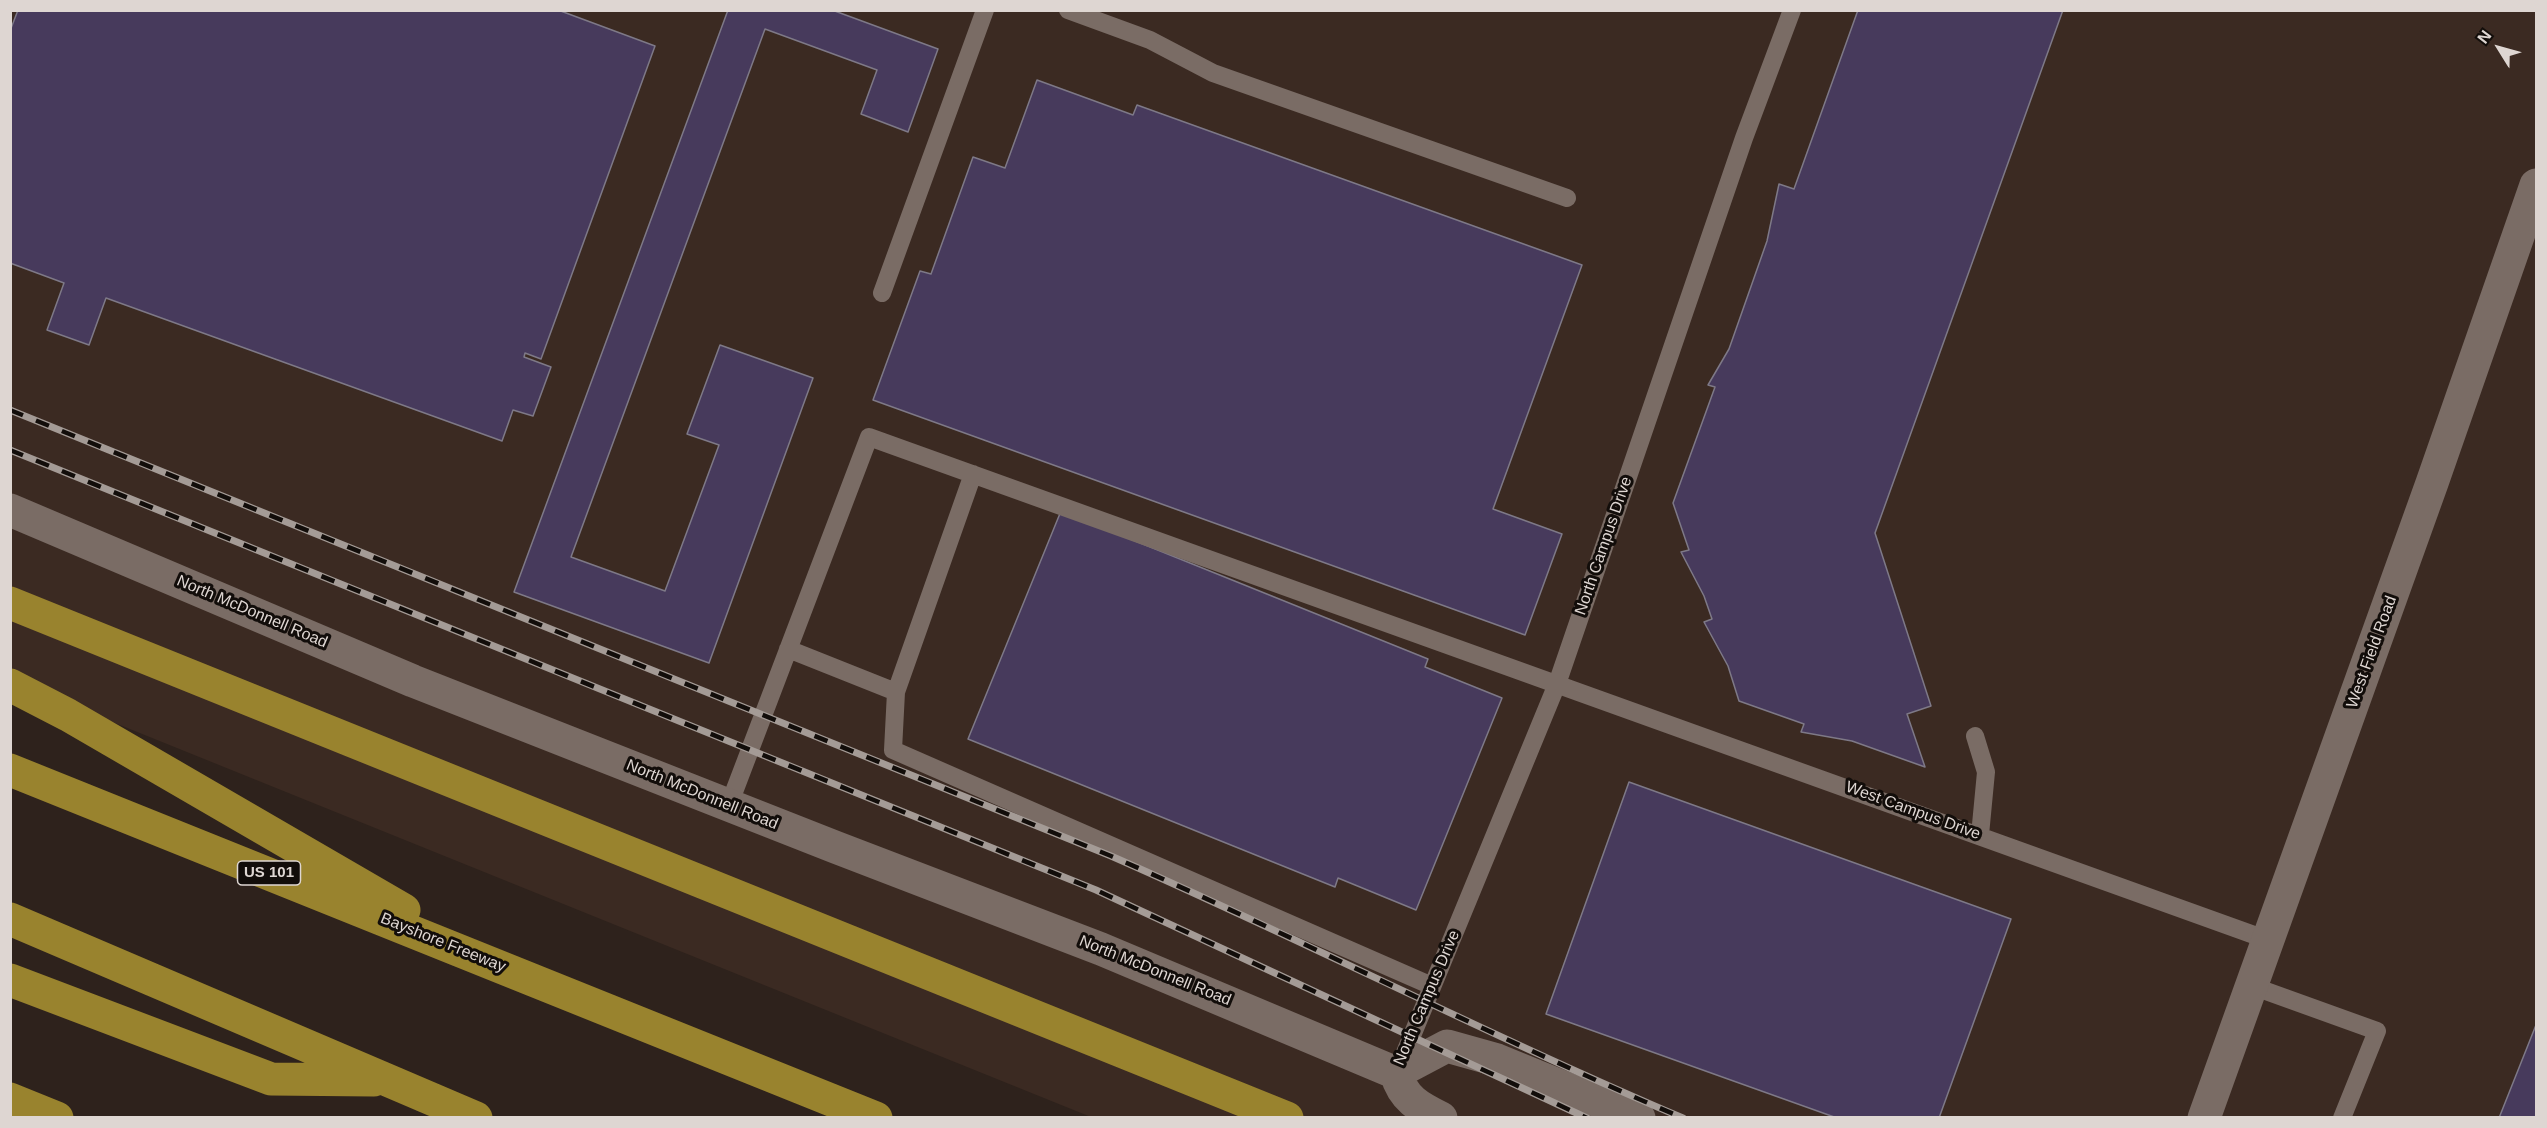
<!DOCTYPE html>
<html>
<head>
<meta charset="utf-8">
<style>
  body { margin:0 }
  #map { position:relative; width:2547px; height:1128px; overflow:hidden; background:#2e221c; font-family:Arial,sans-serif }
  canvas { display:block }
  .frame { position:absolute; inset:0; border:12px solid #ded6d2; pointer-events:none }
  .north { position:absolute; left:2469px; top:18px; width:60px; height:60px; -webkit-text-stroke:4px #120d0a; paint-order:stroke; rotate:307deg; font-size:16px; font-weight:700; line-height:24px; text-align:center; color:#ded6d2 }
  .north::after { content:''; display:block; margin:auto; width:21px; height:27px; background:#ded6d2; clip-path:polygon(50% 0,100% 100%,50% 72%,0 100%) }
</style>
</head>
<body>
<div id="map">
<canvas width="2547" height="1128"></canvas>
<div class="frame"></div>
<div class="north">N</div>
</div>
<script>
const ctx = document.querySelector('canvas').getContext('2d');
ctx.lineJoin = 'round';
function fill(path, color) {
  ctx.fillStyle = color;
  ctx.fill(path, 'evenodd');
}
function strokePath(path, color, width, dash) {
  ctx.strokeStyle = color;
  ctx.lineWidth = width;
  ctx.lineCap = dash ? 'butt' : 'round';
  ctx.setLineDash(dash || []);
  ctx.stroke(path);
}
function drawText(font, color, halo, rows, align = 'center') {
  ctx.font = font + ' Arial,sans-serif';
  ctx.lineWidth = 6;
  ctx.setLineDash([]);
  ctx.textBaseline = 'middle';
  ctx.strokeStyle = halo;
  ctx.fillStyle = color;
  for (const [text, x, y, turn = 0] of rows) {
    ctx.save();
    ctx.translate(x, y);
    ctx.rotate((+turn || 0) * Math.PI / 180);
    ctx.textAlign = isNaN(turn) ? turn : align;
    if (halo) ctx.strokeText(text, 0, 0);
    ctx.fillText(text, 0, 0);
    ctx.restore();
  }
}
fill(new Path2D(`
  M10,11H2536V1117H1091L11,681Z`), '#3b2a22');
const building = new Path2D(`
  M18,10H558L655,46L541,359L525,353L524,357L551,367L533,416L513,410L502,441L106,298L89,345L47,330L64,283L10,263V31Z
  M728,10H832L938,49L908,132L861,114L877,70L765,29L571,557L665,591L719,445L687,434L720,345L813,378L709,663L514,592Z
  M1858,10H2063L1875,533L1931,706L1907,714L1925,767L1852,741L1801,732L1804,724L1739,701L1728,666L1704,622L1712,619L1704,596L1681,552L1689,550L1673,503L1715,387L1708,385L1729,349L1767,241L1779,184L1794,189Z
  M1037,80L1133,115L1137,105L1582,265L1493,509L1562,534L1525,635L873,400L920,271L931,274L973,157L1005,168Z
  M1061,511L1428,659L1425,667L1502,698L1416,910L1338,878L1335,887L968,739Z
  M1629,782L2011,919L1939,1118H1837L1546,1014Z
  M2536,1025V1118H2499Z`);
fill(building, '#473a5c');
strokePath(building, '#7e7987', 1.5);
strokePath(new Path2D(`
  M1068,10L1150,40L1213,73L1567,198
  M882,293L985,10
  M788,649L896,692L973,474
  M896,692L893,750L1432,986
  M1975,736L1986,772L1980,835
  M729,805L869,437L2268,940
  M2252,986L2377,1031L2342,1118
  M1397,1072L1557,684L1744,138L1792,10`), '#7a6c65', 18);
strokePath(new Path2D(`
  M2204,1118L2432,483L2536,185`), '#7a6c65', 33);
strokePath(new Path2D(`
  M10,510L413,681L835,847L1101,949L1396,1073
  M1396,1073L1447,1046L1497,1060L1639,1118
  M1396,1073C1403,1099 1419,1107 1441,1118`), '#7a6c65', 33);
strokePath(new Path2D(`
  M10,603L1287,1118
  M10,685L68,715L404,910
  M10,770L876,1118
  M10,919L476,1118
  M10,980L271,1079L374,1080
  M10,1099L57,1118`), '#99832e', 33);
const rail = new Path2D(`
  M10,410L1111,856C1303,940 1490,1036 1683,1118
  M10,450L1096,890L1587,1118`);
strokePath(rail, '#a49b96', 7);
strokePath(rail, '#120d0a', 4.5, [14]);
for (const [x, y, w] of [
  [269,873,63]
]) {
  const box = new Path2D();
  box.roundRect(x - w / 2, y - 12, w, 24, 4.5);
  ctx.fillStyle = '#120d0a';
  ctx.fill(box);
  strokePath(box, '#ded6d2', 1.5);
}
drawText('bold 15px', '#ded6d2', null, [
  ["US 101",269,873]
]);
drawText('16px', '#ded6d2', '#120d0a', [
  ["North Campus Drive",1604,546,-71],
  ["North McDonnell Road",252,612,23],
  ["West Field Road",2372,652,-70],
  ["North McDonnell Road",702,795,22],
  ["West Campus Drive",1913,811,20],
  ["Bayshore Freeway",443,943,22],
  ["North McDonnell Road",1155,971,22],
  ["North Campus Drive",1427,998,-67]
]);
</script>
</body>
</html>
